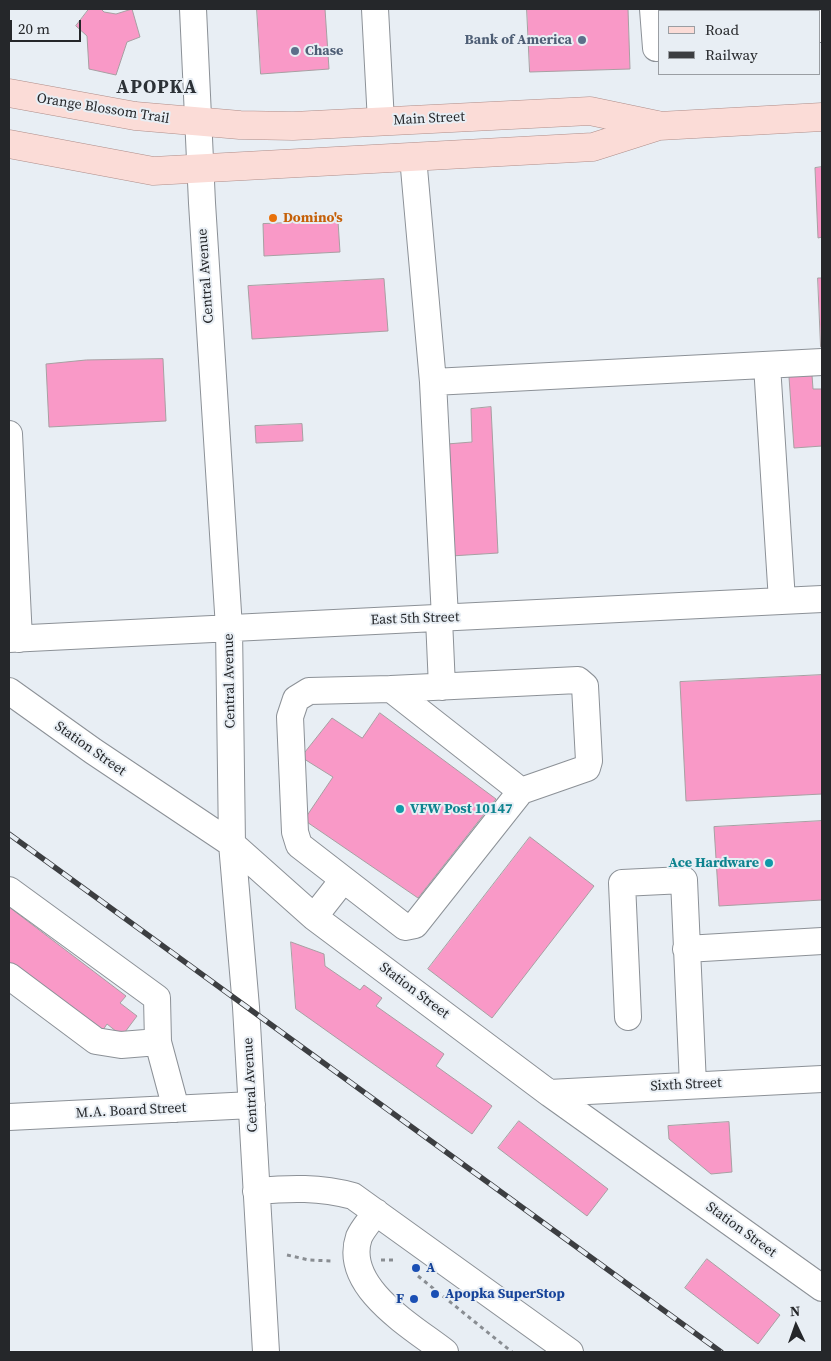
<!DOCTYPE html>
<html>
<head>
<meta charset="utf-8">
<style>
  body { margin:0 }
  #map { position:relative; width:831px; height:1361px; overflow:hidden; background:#e8eef4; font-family:"Source Serif 4",serif }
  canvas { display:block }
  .frame { position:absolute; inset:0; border:10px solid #25272a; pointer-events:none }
  .legend { position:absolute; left:658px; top:10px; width:162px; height:65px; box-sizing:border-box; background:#e8eef4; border:1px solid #9a9ea3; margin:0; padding:6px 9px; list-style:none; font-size:15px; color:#25272a }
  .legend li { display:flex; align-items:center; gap:10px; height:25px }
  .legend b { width:25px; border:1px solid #9a9ea3 }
  .north { position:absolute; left:771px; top:1301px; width:50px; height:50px; -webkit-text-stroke:4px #e8eef4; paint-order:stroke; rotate:357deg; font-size:14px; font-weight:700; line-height:20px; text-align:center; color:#25272a }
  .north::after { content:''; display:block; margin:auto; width:18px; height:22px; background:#25272a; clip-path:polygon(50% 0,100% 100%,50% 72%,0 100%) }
  .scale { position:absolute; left:10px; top:20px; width:71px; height:22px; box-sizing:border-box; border:2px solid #25272a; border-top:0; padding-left:6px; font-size:15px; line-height:18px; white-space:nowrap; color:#25272a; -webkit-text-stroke:4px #e8eef4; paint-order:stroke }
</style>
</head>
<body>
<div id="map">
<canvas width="831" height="1361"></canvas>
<div class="frame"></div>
<ul class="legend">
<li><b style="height:6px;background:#fbdcd7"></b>Road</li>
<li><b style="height:6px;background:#3c3e41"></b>Railway</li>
</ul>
<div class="north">N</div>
<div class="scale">20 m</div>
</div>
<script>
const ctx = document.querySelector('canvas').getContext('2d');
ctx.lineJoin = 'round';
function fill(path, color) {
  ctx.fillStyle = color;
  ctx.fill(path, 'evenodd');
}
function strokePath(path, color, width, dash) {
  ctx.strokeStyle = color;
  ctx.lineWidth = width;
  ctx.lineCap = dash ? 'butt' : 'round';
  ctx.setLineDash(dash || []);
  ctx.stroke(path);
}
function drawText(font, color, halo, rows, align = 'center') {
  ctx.font = font + ' "Source Serif 4",serif';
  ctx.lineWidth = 4;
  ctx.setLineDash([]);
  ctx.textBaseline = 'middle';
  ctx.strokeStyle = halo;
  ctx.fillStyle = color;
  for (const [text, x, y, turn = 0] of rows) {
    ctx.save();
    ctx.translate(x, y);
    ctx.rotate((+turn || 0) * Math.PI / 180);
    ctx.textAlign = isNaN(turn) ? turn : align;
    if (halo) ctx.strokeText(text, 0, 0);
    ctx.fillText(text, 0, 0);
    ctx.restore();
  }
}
const building = new Path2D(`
  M89,9H101L104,12L116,14L132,9L140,37L127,42L116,75L89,69L87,36L76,26Z
  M257,9H325L329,69L261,74Z
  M527,9H628L630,69L530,72Z
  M822,167V237L818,238L815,168Z
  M338,221L340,252L264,256L263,224Z
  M818,278H822V347H821Z
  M384,279L388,331L252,339L248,286Z
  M163,359L166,421L49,427L46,364L86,360Z
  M812,375L813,389H822V446L794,448L789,377Z
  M491,407L498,553L451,556L447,444L472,442L471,409Z
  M302,424L303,441L256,443L255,426Z
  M822,675V794L686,801L680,682Z
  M380,713L496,799L418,898L304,820L333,777L301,757L332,718L362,738Z
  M822,821V900L719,906L714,827Z
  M530,837L594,886L492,1018L428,969Z
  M9,907L126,996L120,1003L137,1016L122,1036L107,1024L101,1033L9,964Z
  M291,942L324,954L325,966L360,990L364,985L382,998L376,1006L444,1054L436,1066L492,1106L472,1134L296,1009Z
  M519,1121L608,1189L587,1216L498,1148Z
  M729,1122L732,1172L711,1174L669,1139L668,1126Z
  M707,1259L780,1315L758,1344L685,1288Z`);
fill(building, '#f999c7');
strokePath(building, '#a79fa2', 1);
const minor = new Path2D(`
  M193,9L202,203L229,628L232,844L246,1007L266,1352
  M375,9L381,122
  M653,9L656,48
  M820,29L821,9
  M413,157L433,382L445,618
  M767,365L782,601
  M433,382L822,362
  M9,434L19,639
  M439,619L442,687
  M9,639L822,599
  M391,689L521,791L415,925L405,927L299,845L295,832L290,717L296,699L309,691Z
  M391,689L578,680L585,686L589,761L587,768L521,791
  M9,691L93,751L232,844L314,917L549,1093L822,1288
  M9,890L157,998L158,1042L176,1109
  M314,917L343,880
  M686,949L822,941
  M9,976L96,1041L121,1045L158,1042
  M628,1017L622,883L684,880L693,1085
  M549,1093L822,1079
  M9,1117L252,1105
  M256,1191C290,1188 320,1187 353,1196L570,1352
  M376,1212C371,1220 363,1228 359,1237C342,1287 413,1327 445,1352`);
const major = new Path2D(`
  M9,93L135,116L240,125L293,126L590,111L657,125
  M9,144L153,171L593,147L659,126L822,117`);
strokePath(minor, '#8c9197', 28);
strokePath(major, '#ae8d89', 29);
strokePath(new Path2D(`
  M287,1255L309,1260L333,1261
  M381,1260H397
  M418,1276L512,1352`), '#898d92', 3, [4, 4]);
strokePath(minor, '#fff', 26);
strokePath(major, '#fbdcd7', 28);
const rail = new Path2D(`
  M9,834L721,1352`);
strokePath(rail, '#3c3e41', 5.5);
strokePath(rail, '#e8eef4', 4, [11]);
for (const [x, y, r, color] of [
  [582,40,5,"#5c6f8a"],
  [295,51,5,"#5c6f8a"],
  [273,218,5,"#e8710a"],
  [400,809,5,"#0f9aa8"],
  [769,863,5,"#0f9aa8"],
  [416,1268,5,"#1a4fb4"],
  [435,1294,5,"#1a4fb4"],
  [414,1299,5,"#1a4fb4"]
]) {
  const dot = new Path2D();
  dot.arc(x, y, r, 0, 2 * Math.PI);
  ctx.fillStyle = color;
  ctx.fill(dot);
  strokePath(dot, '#e8eef4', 2);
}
drawText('bold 14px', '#4e5e75', '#e8eef4', [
  ["Bank of America",572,40],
  ["Chase",305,51,"left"]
], 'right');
drawText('14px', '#25272a', '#e8eef4', [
  ["Orange Blossom Trail",103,109,9],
  ["Main Street",429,119,-3],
  ["Central Avenue",206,276,-94],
  ["East 5th Street",415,619,-2],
  ["Central Avenue",230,681,-91],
  ["Station Street",90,749,35],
  ["Station Street",414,991,37],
  ["Central Avenue",251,1085,-93],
  ["Sixth Street",686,1085,-3],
  ["M.A. Board Street",131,1111,-3],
  ["Station Street",741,1230,36]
]);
drawText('bold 14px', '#c56008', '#e8eef4', [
  ["Domino's",283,218]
], 'left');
drawText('bold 14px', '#0d838f', '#e8eef4', [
  ["VFW Post 10147",410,809],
  ["Ace Hardware",759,863,"right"]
], 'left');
drawText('bold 14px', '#164399', '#e8eef4', [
  ["A",426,1268],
  ["Apopka SuperStop",445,1294],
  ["F",404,1299,"right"]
], 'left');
ctx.letterSpacing = '1px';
drawText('bold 19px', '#2c3136', '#e8eef4', [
  ["APOPKA",157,88]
]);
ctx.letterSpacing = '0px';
</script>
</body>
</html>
